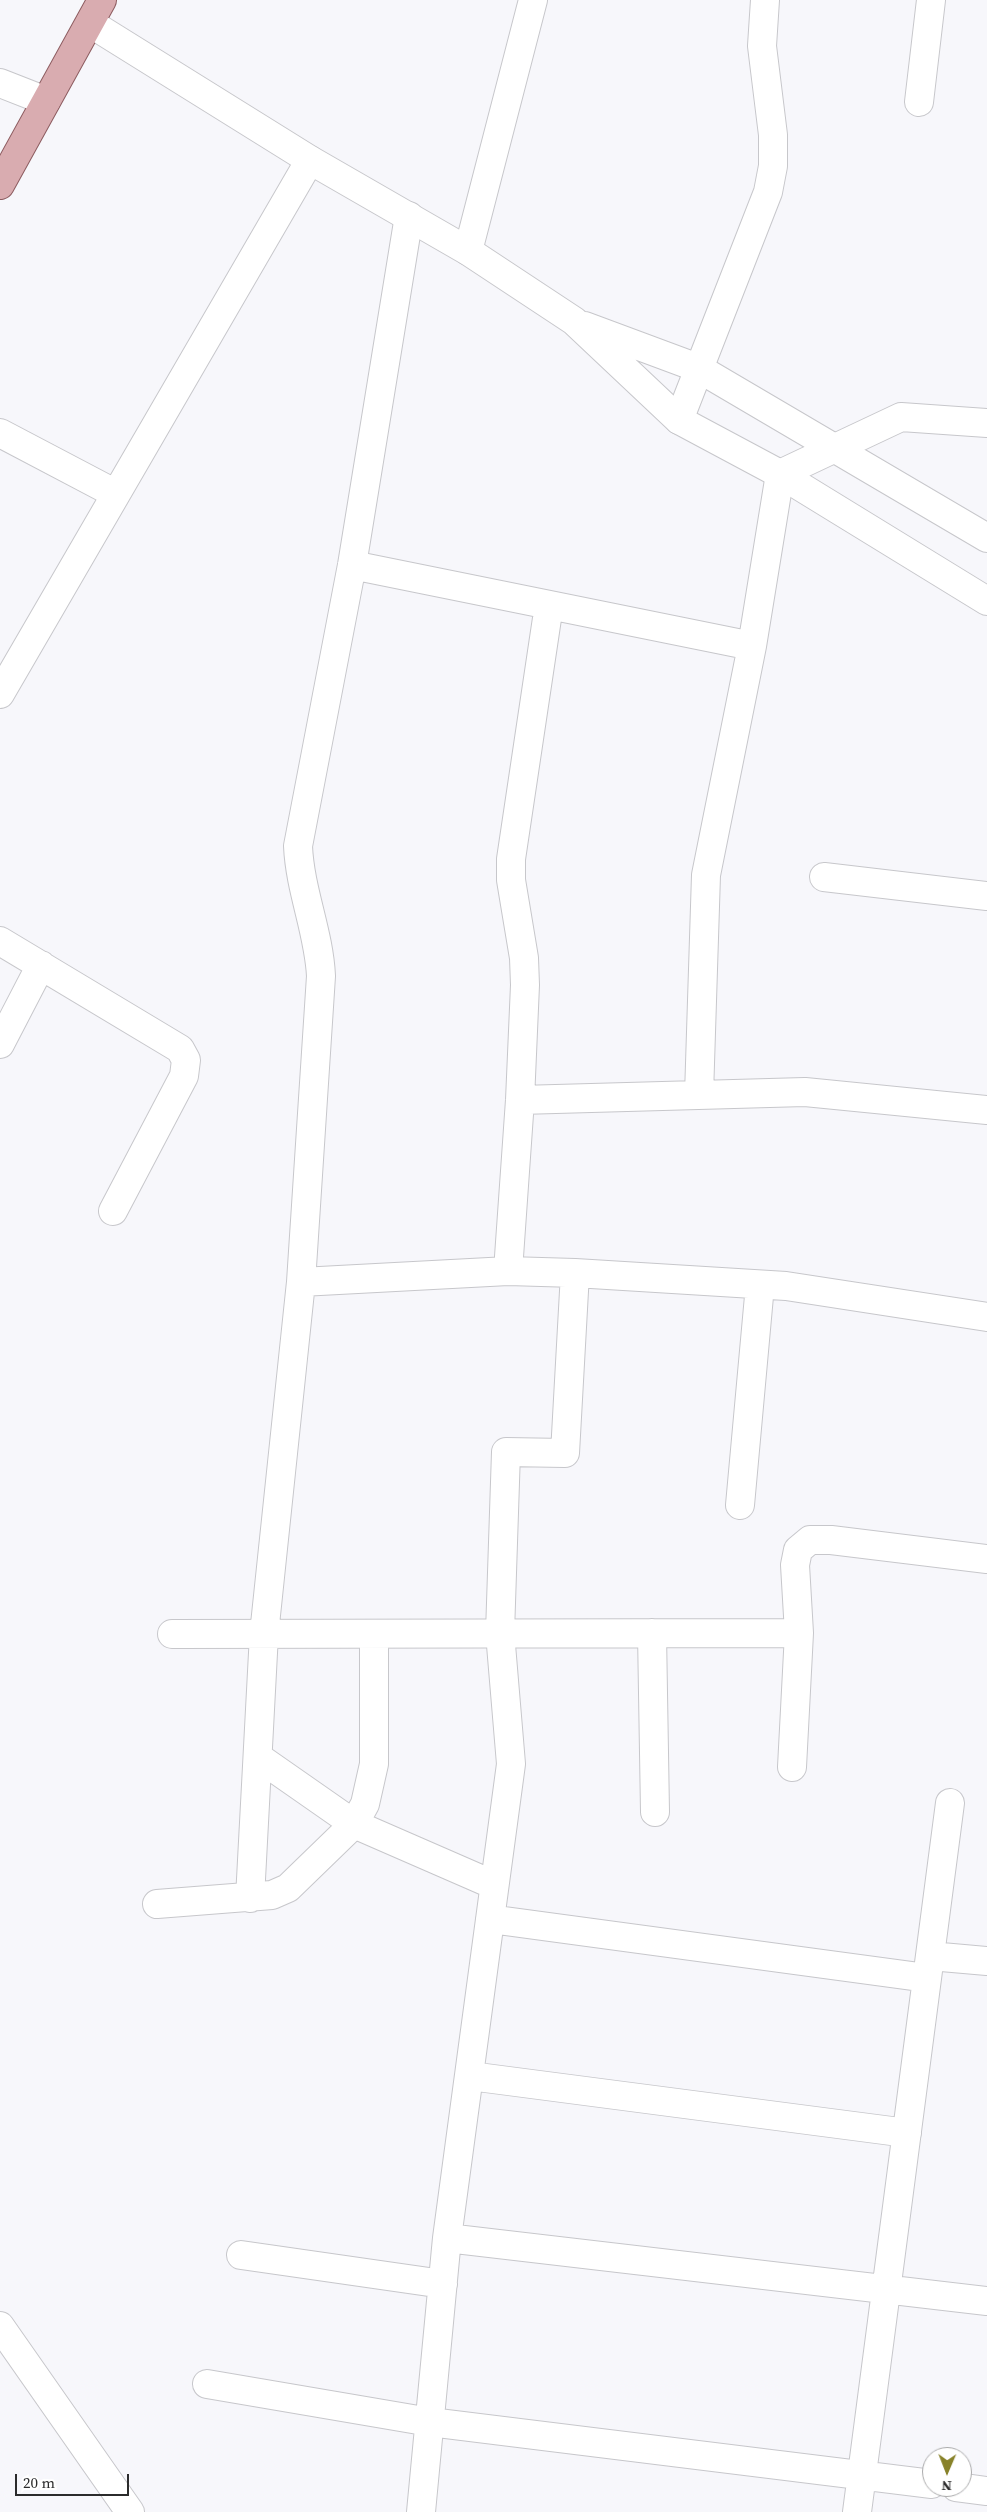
<!DOCTYPE html>
<html>
<head>
<meta charset="utf-8">
<style>
  body { margin:0 }
  #map { position:relative; width:987px; height:2512px; overflow:hidden; background:#f7f7fb; font-family:"Source Serif 4",serif }
  canvas { display:block }
  .north { position:absolute; left:922px; top:2447px; width:50px; height:50px; box-sizing:border-box; background:#fff; border:1px solid #aaaaab; border-radius:50%; rotate:181deg; font-size:14px; font-weight:700; line-height:20px; text-align:center; color:#2b2b2c }
  .north::after { content:''; display:block; margin:auto; width:18px; height:22px; background:#88822a; clip-path:polygon(50% 0,100% 100%,50% 72%,0 100%) }
  .scale { position:absolute; left:15px; top:2474px; width:114px; height:22px; box-sizing:border-box; border:2px solid #2b2b2c; border-top:0; padding-left:6px; font-size:15px; line-height:18px; white-space:nowrap; color:#2b2b2c; -webkit-text-stroke:4px #fff; paint-order:stroke }
</style>
</head>
<body>
<div id="map">
<canvas width="987" height="2512"></canvas>
<div class="north">N</div>
<div class="scale">20 m</div>
</div>
<script>
const ctx = document.querySelector('canvas').getContext('2d');
ctx.lineJoin = 'round';
function strokePath(path, color, width, dash) {
  ctx.strokeStyle = color;
  ctx.lineWidth = width;
  ctx.lineCap = dash ? 'butt' : 'round';
  ctx.setLineDash(dash || []);
  ctx.stroke(path);
}
const minor = new Path2D(`
  M0,83L46,101
  M919,102L931,0
  M468,251L533,0
  M679,420L768,192L773,166V135L762,46L765,0
  M0,433L116,494
  M352,565L752,646
  M0,694L310,160
  M824,877L987,896
  M0,941L180,1049L186,1060L184,1076L113,1211
  M0,1044L41,965
  M699,1095L706,875L752,646L780,474L901,417L987,423
  M520,1100L805,1092L987,1110
  M508,1271L520,1100L525,985L524,958L511,880V859L549,605
  M301,1282L508,1271L575,1273L786,1286L987,1317
  M740,1505L760,1285
  M652,1633L655,1812
  M172,1634L799,1633
  M258,1757L354,1824L494,1885
  M792,1767L799,1633L795,1565L798,1550L810,1540H831L987,1559
  M250,1898L264,1634L301,1282L321,976C319,932 300,891 298,846L352,565L409,216
  M157,1904L272,1895L288,1888L354,1824L365,1804L374,1764V1634
  M490,1919L927,1978
  M930,1956L987,1961
  M470,2076L907,2133
  M447,2238L987,2301
  M241,2255L443,2284
  M0,2326L130,2512
  M207,2384L430,2422L932,2484
  M956,2487L987,2491
  M421,2512L447,2238L511,1764L500,1633L506,1452L565,1453L575,1273
  M857,2512L950,1803`);
const tertiary = new Path2D(`
  M90,23L310,160L468,251L574,321L679,420L780,474L987,601
  M585,326L698,368L987,538`);
const primary = new Path2D(`
  M0,185L102,0`);
strokePath(minor, '#c7c7cb', 30);
strokePath(tertiary, '#c7c7cb', 30);
strokePath(primary, '#8c5b5f', 30);
strokePath(minor, '#fff', 28);
strokePath(tertiary, '#fff', 28);
strokePath(primary, '#d9acb0', 28);
</script>
</body>
</html>
